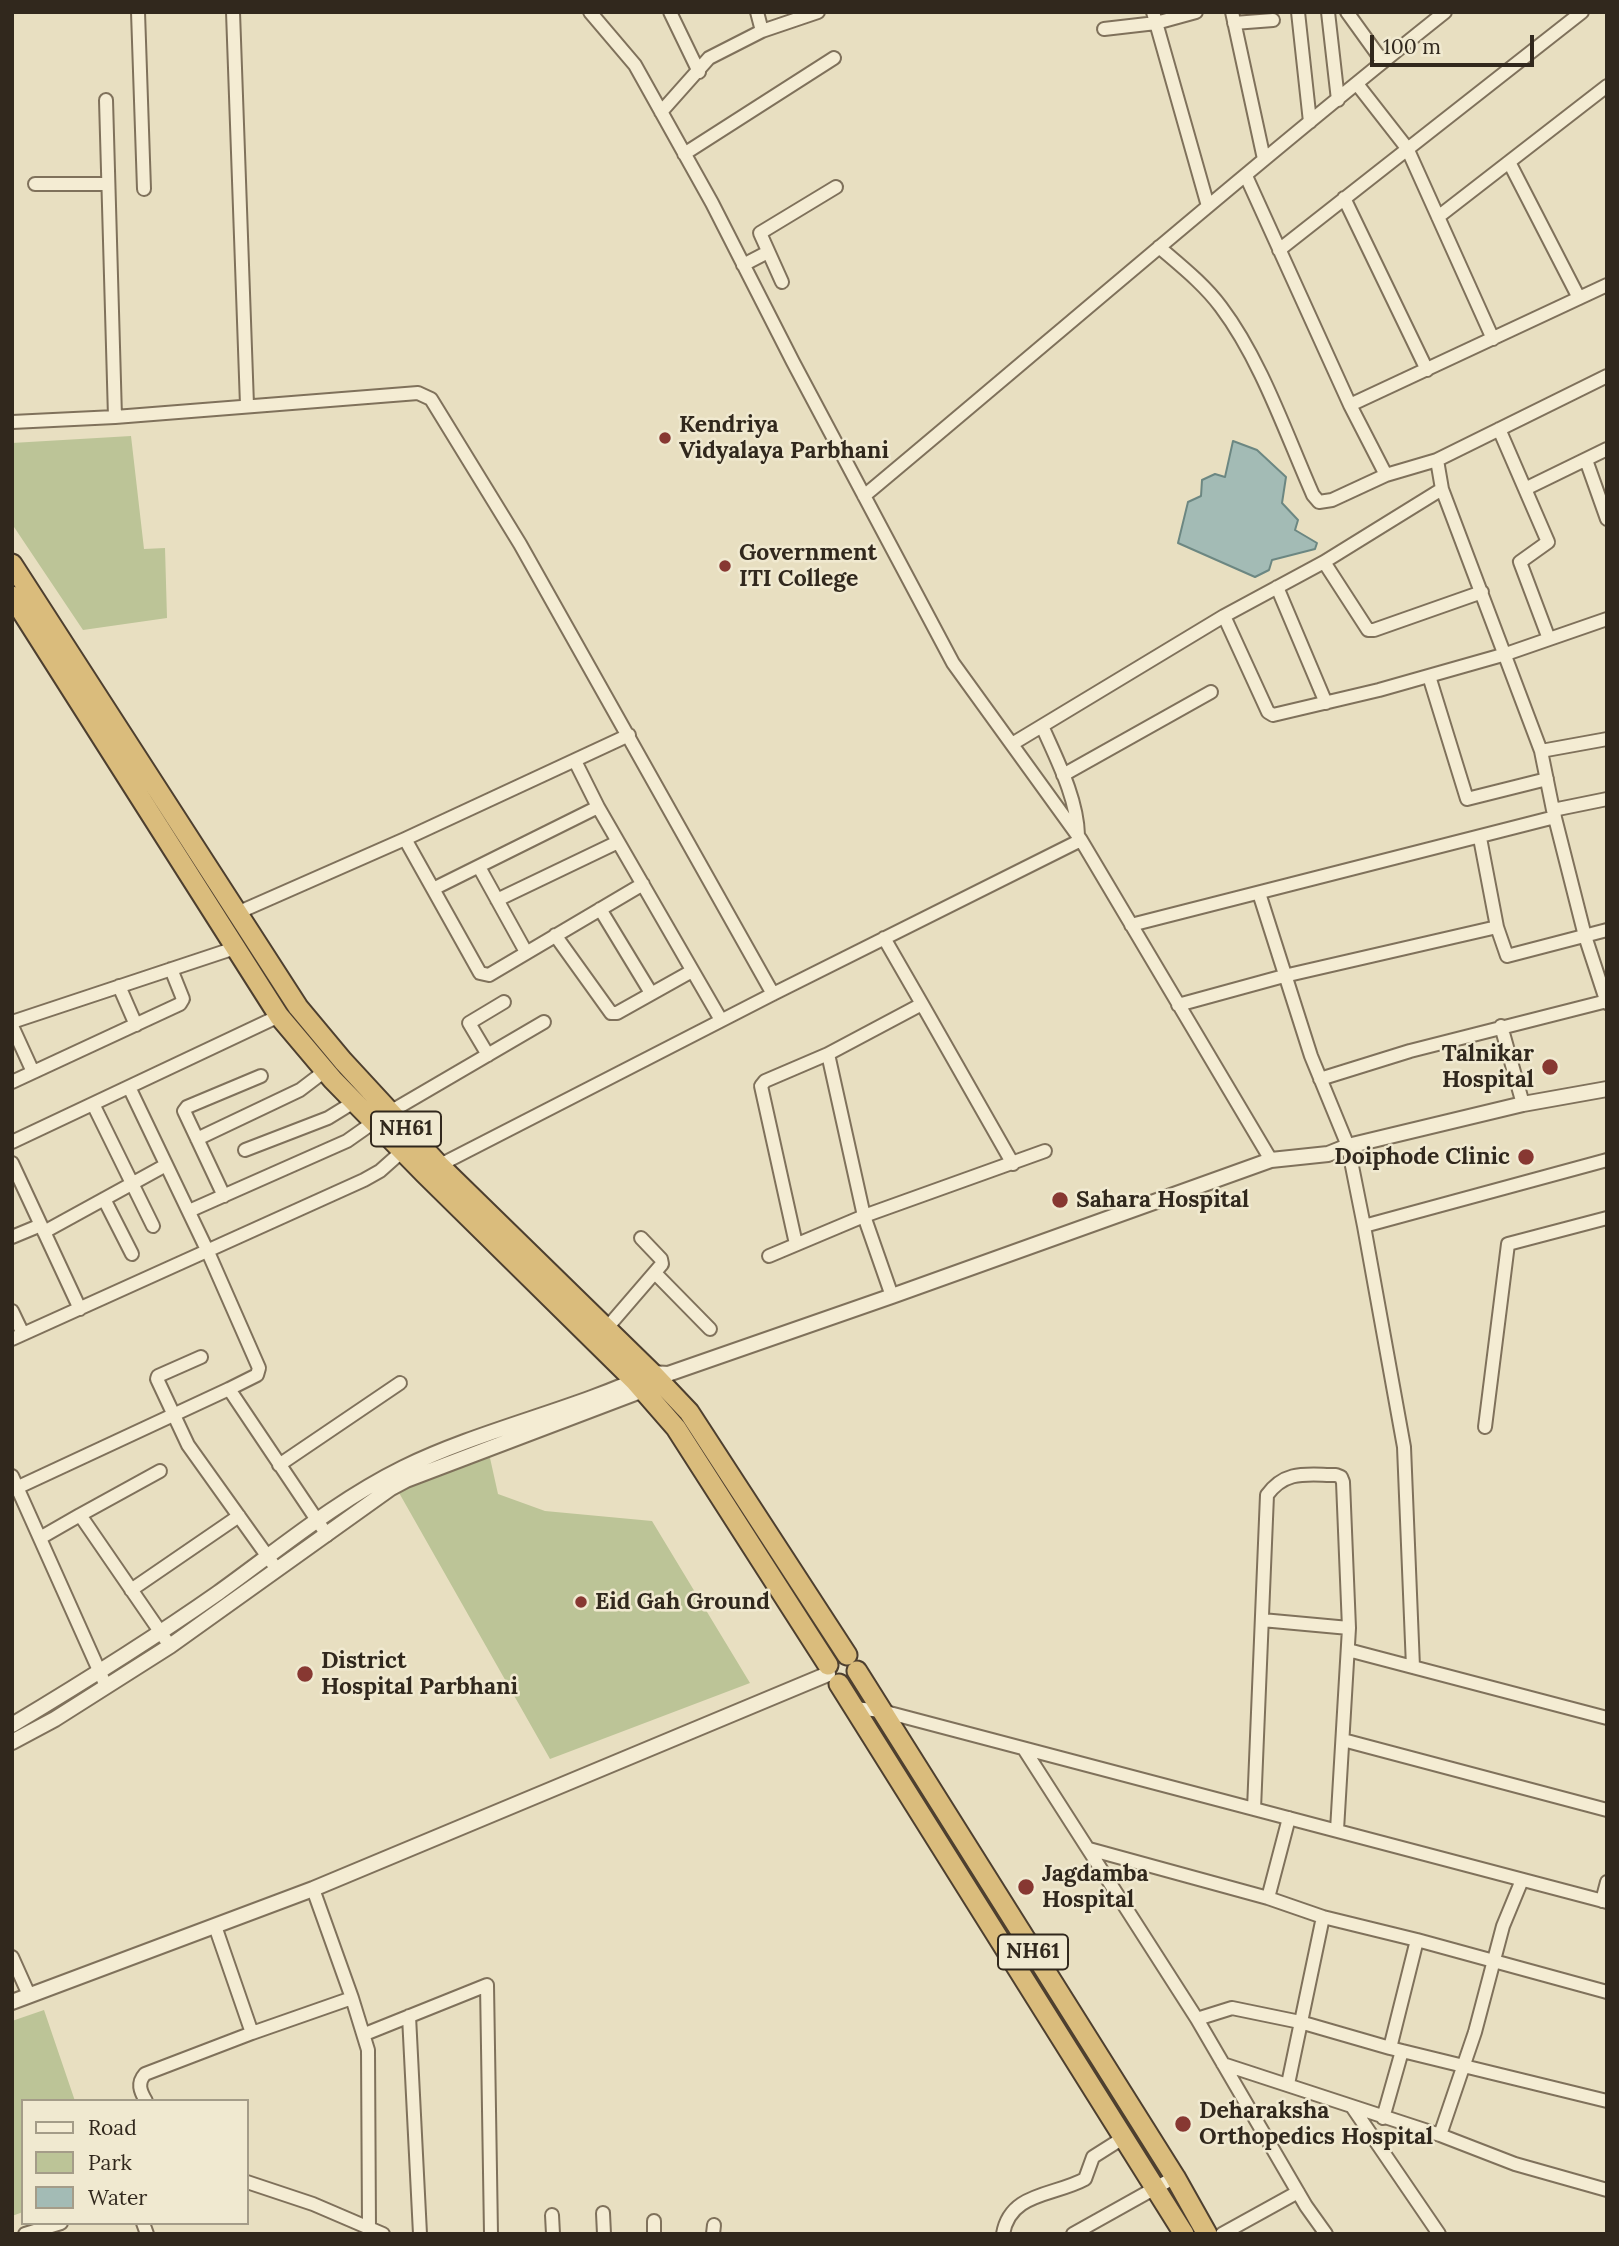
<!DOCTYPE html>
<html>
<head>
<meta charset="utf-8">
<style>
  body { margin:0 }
  #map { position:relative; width:1619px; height:2246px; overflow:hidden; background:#e8dfc1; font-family:Lora,serif }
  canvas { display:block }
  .frame { position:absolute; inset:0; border:14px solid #31281d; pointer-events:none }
  .legend { position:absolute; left:21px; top:2099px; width:228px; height:126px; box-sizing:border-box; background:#f0e9d0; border:2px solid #a49c88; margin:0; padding:9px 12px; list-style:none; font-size:21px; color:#31281d }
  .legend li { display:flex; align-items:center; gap:14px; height:35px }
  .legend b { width:35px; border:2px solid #a49c88 }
  .scale { position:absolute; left:1370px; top:35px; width:164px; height:32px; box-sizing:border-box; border:4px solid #31281d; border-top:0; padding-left:9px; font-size:21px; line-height:24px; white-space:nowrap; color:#31281d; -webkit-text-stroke:5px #f0e9d0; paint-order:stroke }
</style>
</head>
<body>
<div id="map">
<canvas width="1619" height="2246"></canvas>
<div class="frame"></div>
<ul class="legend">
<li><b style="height:9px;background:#f4ecd3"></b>Road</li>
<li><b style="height:19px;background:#bcc497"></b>Park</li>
<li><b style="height:19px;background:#a3bbb5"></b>Water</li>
</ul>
<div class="scale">100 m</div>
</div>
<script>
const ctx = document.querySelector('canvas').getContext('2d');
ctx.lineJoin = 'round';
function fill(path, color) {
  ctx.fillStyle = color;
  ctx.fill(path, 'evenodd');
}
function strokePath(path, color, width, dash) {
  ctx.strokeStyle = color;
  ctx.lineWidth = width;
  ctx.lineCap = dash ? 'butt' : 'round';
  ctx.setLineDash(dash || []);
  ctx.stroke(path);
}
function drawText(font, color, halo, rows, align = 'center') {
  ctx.font = font + ' Lora,serif';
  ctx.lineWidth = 5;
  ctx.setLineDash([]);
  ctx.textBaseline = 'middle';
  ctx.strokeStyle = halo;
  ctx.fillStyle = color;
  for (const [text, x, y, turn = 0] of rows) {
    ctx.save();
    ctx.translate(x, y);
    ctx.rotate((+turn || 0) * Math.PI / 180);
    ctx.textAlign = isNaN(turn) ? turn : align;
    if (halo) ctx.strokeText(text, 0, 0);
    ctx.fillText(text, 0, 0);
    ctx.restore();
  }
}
fill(new Path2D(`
  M131,436L144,549L165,548L167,618L83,630L12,524V443Z
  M488,1449L498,1494L545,1511L652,1521L750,1683L550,1759L398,1491Z
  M44,2010L75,2101H23V2212L12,2216V2021Z`), '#bcc497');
const water = new Path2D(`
  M1233,441L1257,450L1286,477L1282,503L1298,520L1295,530L1317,543L1315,549L1272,560L1269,570L1255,577L1178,543L1188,502L1201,496L1202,480L1215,474L1225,477Z`);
fill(water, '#a3bbb5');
strokePath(water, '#6c8782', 2);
const minor = new Path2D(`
  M138,12L144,189
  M233,12L247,405
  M590,12L635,65L712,203L793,362L953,663L1081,840
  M670,12L699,72
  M757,12L762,31
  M1153,12L1208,206
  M1232,12L1264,159
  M1298,12L1310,122
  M1328,12L1338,100
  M1347,12L1383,62
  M1234,23L1273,20
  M1104,29L1156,23L1196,12
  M1357,84L1407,148L1493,339
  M106,100L115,417
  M661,112L709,58L762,31L818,12
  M684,154L834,58
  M1509,162L1579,298
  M1246,176L1350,405L1386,475L1437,460
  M35,184H108
  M1344,198L1427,370
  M1438,217L1607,86
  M1159,247C1181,266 1204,284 1221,307C1261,360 1286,434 1313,495L1319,502L1332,500L1386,475
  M1279,250L1582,12
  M743,265L768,252
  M782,282L760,233L836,187
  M1607,376L1437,460L1442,489L1541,751L1553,810L1585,936L1607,1003
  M1350,405L1607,285
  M12,422L115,417L418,393L431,399L520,544L773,994
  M1499,429L1548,542L1520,562L1549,639
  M1586,460L1607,519
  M1525,489L1607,449
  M864,496C1058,334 1248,169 1445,12
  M1324,562L1368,630H1374L1482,592
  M1277,587L1326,703
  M1224,616L1268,712L1273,715L1379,690L1506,654L1607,619
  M1429,676L1467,799L1547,779
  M1042,726C1057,760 1077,798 1078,835
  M1012,744L1224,616L1324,562L1442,489
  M1541,751L1607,739
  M575,761L598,807L721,1020
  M1063,775L1211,692
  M1553,810L1607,799
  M1480,838L1497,927L1507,956L1607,930
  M405,839L480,973L489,975L643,884
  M479,867L526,952
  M433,889L598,807
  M1259,893L1311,1056L1348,1146L1364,1226L1404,1447L1413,1667
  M497,900L618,842
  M600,909L651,993
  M237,913L405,839L629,735
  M1131,925L1555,817
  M555,935L611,1013H617L692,971
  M884,938L922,1004L828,1054L864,1216L892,1296
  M119,986L136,1025
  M922,1004L1013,1164
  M1178,1005L1284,976L1497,927
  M12,1022L235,948
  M12,1026L33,1072
  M1501,1026L1523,1104
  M488,1055L469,1023L504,1002
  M1320,1079L1410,1051L1607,1001
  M12,1082L180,1004L183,999L171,969
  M129,1087L208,1252L259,1368L257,1375L229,1389
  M93,1104L153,1226
  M390,1112L544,1022
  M197,1139L300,1090L325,1071
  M12,1142L279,1016
  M245,1150L328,1118L354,1102
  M12,1163L80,1309
  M434,1168L773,994L1081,840L1271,1160
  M224,1196L184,1111L187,1107L261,1076
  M104,1199L132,1254
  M189,1211L347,1141L374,1122
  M1364,1226L1607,1160
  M44,1232L166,1165
  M12,1237L41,1225
  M796,1244L761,1086L765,1081L828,1054
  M769,1256L864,1216L1045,1151
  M655,1273L710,1329
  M12,1311L23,1334
  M606,1329L662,1264L661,1259L641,1238
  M12,1339L364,1180L380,1171L407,1147
  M201,1357L158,1376L157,1379L188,1445L273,1564
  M1485,1427L1508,1244L1607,1218
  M279,1465L400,1383
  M12,1476L106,1686
  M12,1490L229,1389L327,1535
  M80,1515L160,1471
  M40,1538L80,1515L170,1646
  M131,1590L239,1516
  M1262,1620L1349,1628
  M1348,1650L1607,1718
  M854,1708L882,1711L1607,1902
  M1343,1740L1607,1810
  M1024,1749L1197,2019L1306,2206L1326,2234
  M1254,1809L1267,1495C1286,1469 1308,1475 1336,1475L1341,1477L1343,1482L1349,1628L1337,1830
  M1089,1849L1268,1898L1323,1917L1417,1940L1607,1992
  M313,1889L352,1998
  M1268,1898L1289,1818
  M1602,1901L1607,1882
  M12,1957L29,1995
  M409,2016L420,2234
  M1197,2019L1232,2008L1300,2022L1390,2048L1607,2101
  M252,2033L352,1998L368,2050L369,2228
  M365,2034L487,1985L491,2234
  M1390,2048L1417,1940
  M1223,2064L1440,2135L1515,2164L1607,2190
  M1288,2084L1323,1917
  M146,2101C140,2091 137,2083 145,2074L252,2033L215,1926
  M1353,2108L1439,2234
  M1383,2118L1402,2051
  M1440,2135L1475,2032L1503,1926L1522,1880
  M247,2182L313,2204L383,2234
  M603,2213L604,2234
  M552,2215L553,2234
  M143,2223L147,2234
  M25,2234L61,2223
  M654,2234V2221
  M713,2234L714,2225
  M1003,2234C1010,2192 1054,2196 1085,2179L1093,2157L1123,2138
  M1073,2234L1175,2177
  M1222,2234L1298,2192`);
const tertiary = new Path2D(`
  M12,1725C82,1683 151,1640 218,1593C278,1550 336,1501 403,1468C483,1429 572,1411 652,1373L668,1374L892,1296L1271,1160L1328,1154L1348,1146L1523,1104L1607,1089
  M12,1742L55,1719L170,1646L391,1488L406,1480L651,1387
  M12,2002L313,1889L828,1674`);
const trunk = new Path2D(`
  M12,564L298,1007L343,1061L439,1165L652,1373L689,1412L847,1655
  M12,596L279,1016L333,1080L425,1174L635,1381L676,1428L828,1665
  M857,1671L1175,2177L1207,2234
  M839,1684L1184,2234`);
strokePath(minor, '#7f715b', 16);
strokePath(tertiary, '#7f715b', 18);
strokePath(trunk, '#4d3f2f', 23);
strokePath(minor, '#f4ecd3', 12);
strokePath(tertiary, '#f4ecd3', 14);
strokePath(trunk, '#dabc7c', 19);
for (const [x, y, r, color] of [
  [665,438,7,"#873832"],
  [725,566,7,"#873832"],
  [1550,1067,9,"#873832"],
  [1526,1157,9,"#873832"],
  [1060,1200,9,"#873832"],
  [581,1602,7,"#873832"],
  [305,1674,9,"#873832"],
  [1026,1887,9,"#873832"],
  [1183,2124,9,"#873832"]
]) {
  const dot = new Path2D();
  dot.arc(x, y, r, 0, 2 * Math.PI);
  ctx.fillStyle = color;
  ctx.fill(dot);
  strokePath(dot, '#f0e9d0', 2.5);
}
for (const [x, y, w] of [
  [406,1129,70],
  [1033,1952,70]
]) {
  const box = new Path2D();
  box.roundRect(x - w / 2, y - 17.5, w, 35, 5);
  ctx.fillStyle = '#f0e9d0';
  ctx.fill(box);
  strokePath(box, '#31281d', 2);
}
drawText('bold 21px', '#31281d', null, [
  ["NH61",406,1129],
  ["NH61",1033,1952]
]);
drawText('bold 23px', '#31281d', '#f0e9d0', [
  ["Kendriya",679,425],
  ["Vidyalaya Parbhani",679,451],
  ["Government",739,553],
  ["ITI College",739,579],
  ["Talnikar",1534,1054,"right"],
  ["Hospital",1534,1080,"right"],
  ["Doiphode Clinic",1510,1157,"right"],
  ["Sahara Hospital",1076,1200],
  ["Eid Gah Ground",595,1602],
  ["District",321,1661],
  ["Hospital Parbhani",321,1687],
  ["Jagdamba",1042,1874],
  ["Hospital",1042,1900],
  ["Deharaksha",1199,2111],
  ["Orthopedics Hospital",1199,2137]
], 'left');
</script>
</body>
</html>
